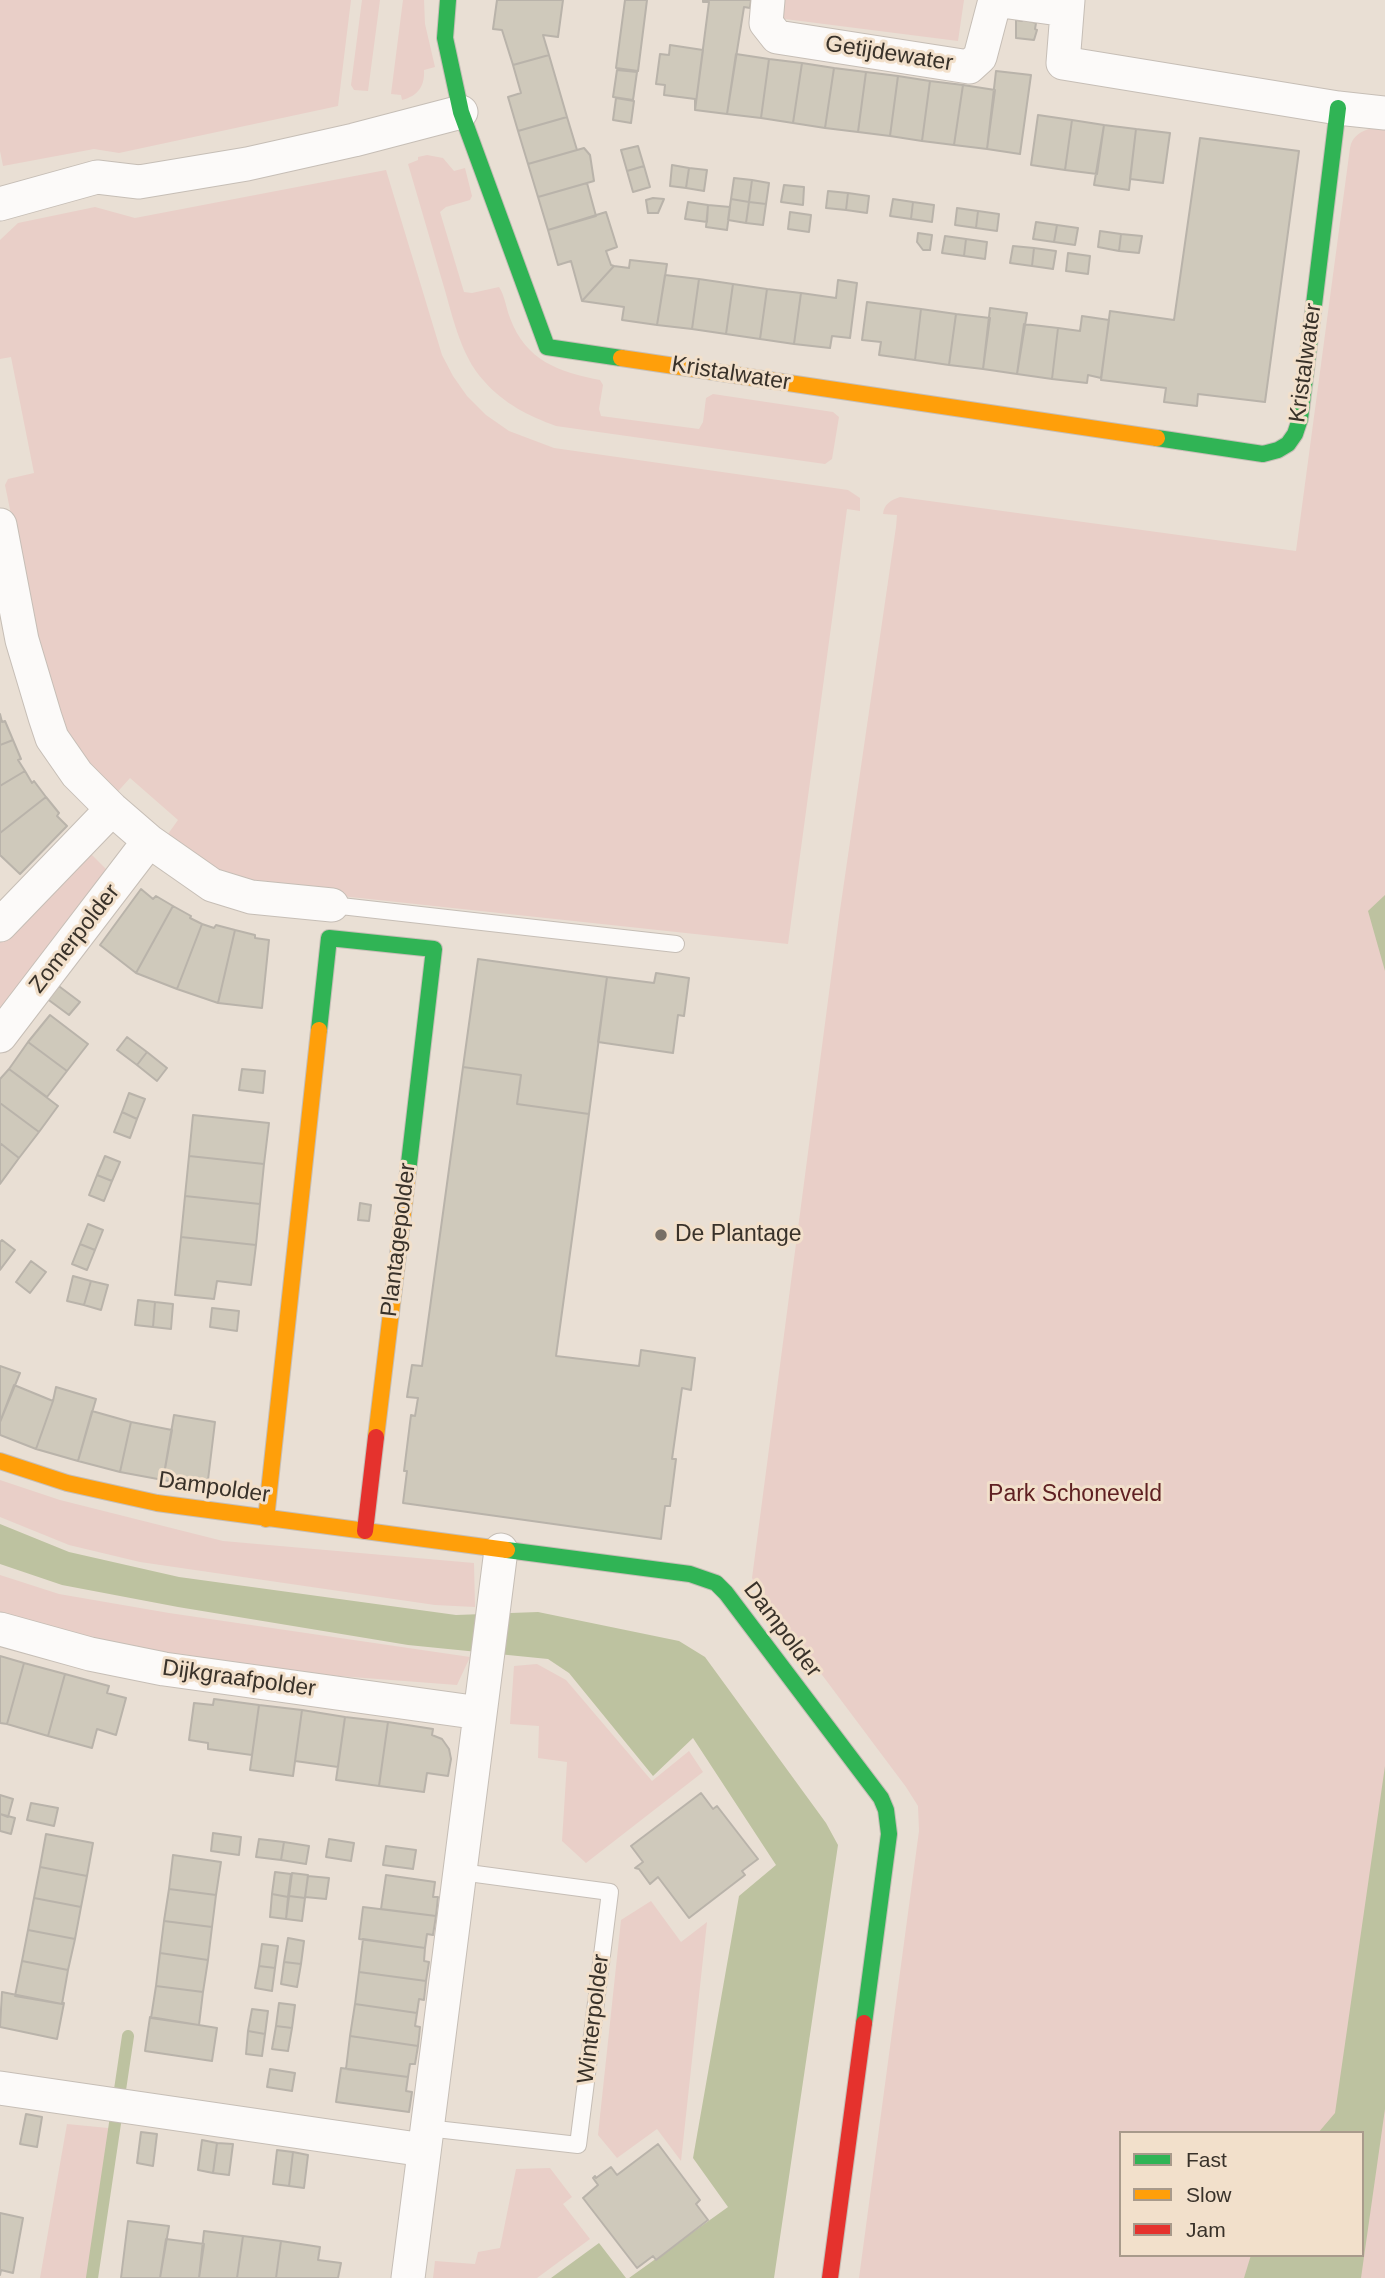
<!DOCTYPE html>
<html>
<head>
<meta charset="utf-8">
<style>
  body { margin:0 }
  #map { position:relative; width:1385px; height:2278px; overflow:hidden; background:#e9dfd4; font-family:Arial,sans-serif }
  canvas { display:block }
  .legend { position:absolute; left:1119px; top:2131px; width:245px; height:126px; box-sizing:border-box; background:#f2e0cb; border:2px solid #a89a8b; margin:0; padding:9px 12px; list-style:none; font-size:21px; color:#39322a }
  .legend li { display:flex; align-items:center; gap:14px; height:35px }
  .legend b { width:35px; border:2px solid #a89a8b }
</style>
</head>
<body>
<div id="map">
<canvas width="1385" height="2278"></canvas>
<ul class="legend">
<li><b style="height:9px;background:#30b455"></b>Fast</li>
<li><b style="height:9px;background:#ff9f0a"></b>Slow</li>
<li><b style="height:9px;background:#e5322d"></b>Jam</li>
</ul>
</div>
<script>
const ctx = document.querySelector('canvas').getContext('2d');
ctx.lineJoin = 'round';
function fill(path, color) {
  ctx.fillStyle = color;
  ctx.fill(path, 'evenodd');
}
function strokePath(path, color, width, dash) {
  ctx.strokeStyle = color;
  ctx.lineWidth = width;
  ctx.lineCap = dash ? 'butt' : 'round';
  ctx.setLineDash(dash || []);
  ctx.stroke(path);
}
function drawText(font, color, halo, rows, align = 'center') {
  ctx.font = font + ' Arial,sans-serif';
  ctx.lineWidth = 6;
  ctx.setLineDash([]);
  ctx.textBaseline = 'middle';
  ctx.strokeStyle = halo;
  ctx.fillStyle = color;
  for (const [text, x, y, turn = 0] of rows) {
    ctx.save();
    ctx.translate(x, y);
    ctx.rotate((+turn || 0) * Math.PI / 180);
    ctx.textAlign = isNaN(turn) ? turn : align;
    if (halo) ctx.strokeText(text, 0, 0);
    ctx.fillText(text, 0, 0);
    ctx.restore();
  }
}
fill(new Path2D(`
  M0,0H351L338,106L119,153L94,149L3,166L0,151Z
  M362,0H380L368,91L354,90L351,85Z
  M403,0H424L425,24L435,67L424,70C425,86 418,96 402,100L401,95L391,94Z
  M780,0H964L958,41L777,18Z
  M1372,128L1385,130V2278H859L919,1831L918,1806L906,1787L757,1588L752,1578L839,917L896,527L897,515L883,514C884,504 891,500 900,497L1296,551L1350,148C1352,136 1361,131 1372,128ZM1121,2133H1362V2255H1121Z
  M427,155L443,158L454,171L465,168L472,196L470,200L446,207L440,212L464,292L472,293L499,287C505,296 506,308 510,318C526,361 559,372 600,380L603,385L599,409L601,416L699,429L703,422L706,398L713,394L833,412L839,417L832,459L825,464L556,426C529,416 504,404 484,381C459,354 452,312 441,277C430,239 419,201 408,164L418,160V157Z
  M386,170L442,355L453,376L467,396L486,415L509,431L554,448L848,490L860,498V511L847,509L788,944L248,886L163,841L178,820L130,778L112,798L50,707L5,485L8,479L34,473L11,357L0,359V240L18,223L95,207L135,218Z
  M85,848L113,876L0,1021V938Z
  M0,1480L60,1500L223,1541L474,1563L475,1607L435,1605L140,1562L69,1545L0,1517Z
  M0,1575L59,1594L169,1613L470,1657L457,1685L180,1664L56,1631L0,1612Z
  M537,1664L566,1680L652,1781L689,1751L703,1772L586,1863L562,1841L567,1762L538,1758L539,1726L510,1724L514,1666Z
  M651,1901L681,1942L707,1922L681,2161L657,2129L617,2158L598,2135L621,1920Z
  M67,2124L118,2129L94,2278H40Z
  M550,2168L572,2197L563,2204L590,2239L537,2278H433L435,2261L475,2264L478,2252L500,2248L516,2169Z`), '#e9cfc8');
fill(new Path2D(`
  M1385,895V971L1368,911Z
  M0,1524L69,1552L179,1577L456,1615L538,1612L679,1641L705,1657L826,1823L838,1845L774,2278H629L728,2207L693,2158L739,1896L776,1865L693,1738L653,1776L569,1673L548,1659L408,1645L178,1607L62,1585L0,1564Z
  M1385,1766V2109L1361,2278H1244L1251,2255H1362V2133H1318L1335,2113Z
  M599,2243L626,2278H551Z`), '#bdc2a0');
strokePath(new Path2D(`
  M92,2278L128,2036`), '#bdc2a0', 12);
const building = new Path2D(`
  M497,0H563L558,37L543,35L549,55L513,65L502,30L493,29Z
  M625,0H647L638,71L616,68Z
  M703,0H751L750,8L744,7L727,114L695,110L709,2H703Z
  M1022,19L1036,23L1035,29L1037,30L1034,40L1016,38V20L1022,21Z
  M670,45L703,50L695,110V99L664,95L665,85L656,84L660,54L669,55Z
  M736,54L769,59L761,118L727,114Z
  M549,55L567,117L518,131L508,97L521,93L513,65Z
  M769,59L802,63L793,123L761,118Z
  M802,63L834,68L825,128L793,123Z
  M834,68L866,72L858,132L825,128Z
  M617,70L637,72L633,100L613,97Z
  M996,71L1031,75L1020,154L987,149Z
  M866,72L898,76L890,136L858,132Z
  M898,76L930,81L922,141L890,136Z
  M930,81L963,85L954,145L922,141Z
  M963,85L995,90L987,149L954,145Z
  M616,98L634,101L631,123L613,120Z
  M1038,115L1072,120L1065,170L1031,165Z
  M567,117L577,150L528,164L518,131Z
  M1072,120L1104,125L1097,174L1065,170Z
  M1104,125L1136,129L1129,190L1094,185Z
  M1136,129L1170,133L1163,183L1130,179Z
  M1200,138L1299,151L1265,402L1198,394L1197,406L1164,402L1166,388L1101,380L1110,311L1174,320Z
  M638,146L644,166L627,171L621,150Z
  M584,148L590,155L594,181L538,197L528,164Z
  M672,165L689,168L686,188L670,186Z
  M644,166L650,187L633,192L627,171Z
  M689,168L707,170L704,191L686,188Z
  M734,178L752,180L749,202L731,199Z
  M752,180L769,183L766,204L749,202Z
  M587,183L596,216L548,230L538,197Z
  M784,185L804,187L803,205L781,202Z
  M828,191L848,193L846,210L826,208Z
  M848,193L869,196L867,213L846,210Z
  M653,198L664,199L658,213H648L646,200Z
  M731,199L749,202L746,223L728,220Z
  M893,199L913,202L911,219L890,216Z
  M688,202L708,205L707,222L685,219Z
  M749,202L766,204L763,225L746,223Z
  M913,202L934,205L932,222L911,219Z
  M708,205L730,207L727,230L706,227Z
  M957,208L978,211L976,228L955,225Z
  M978,211L999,214L997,231L976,228Z
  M606,212L617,247L606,251L611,265L614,266L582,301L571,261L558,265L548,230Z
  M790,212L811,215L809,232L788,229Z
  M1036,222L1057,225L1054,242L1033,239Z
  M1057,225L1078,228L1075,245L1054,242Z
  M1100,231L1121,234L1119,251L1098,247Z
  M918,233L932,235L930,250H923L917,242Z
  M1121,234L1142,236L1139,253L1119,251Z
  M945,236L966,239L964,256L942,253Z
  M966,239L987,242L985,259L964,256Z
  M1013,246L1034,248L1032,266L1010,263Z
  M1034,248L1056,251L1053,269L1032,266Z
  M1068,253L1090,256L1088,274L1066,271Z
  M630,260L667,264L657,325L622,320L624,307L582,301L614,266L629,268Z
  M665,275L699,279L692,329L657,325Z
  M699,279L733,284L726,334L692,329Z
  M838,280L857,283L850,338L832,336L830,348L794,344L801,293L836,298Z
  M733,284L767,289L760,339L726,334Z
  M767,289L801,293L794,344L760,339Z
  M867,302L921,309L915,360L879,355L881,342L862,340Z
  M990,308L1027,313L1017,374L983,369Z
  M921,309L956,314L949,365L915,360Z
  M956,314L990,318L983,369L949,365Z
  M1082,316L1109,320L1101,378L1088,375L1087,383L1052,379L1058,328L1080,331Z
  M1024,324L1058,328L1052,379L1017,374Z
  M0,714L2,722L5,721L13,740L0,745Z
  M13,740L21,759L18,760L25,771L0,786V745Z
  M25,771L32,783L34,781L46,797L0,833V786Z
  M46,797L59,813L57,816L67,826L20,874L0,855V833Z
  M141,889L153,899L156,896L173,906L136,973L100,945Z
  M173,906L191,916L190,918L202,924L177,989L136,973Z
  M202,924L214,928L216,925L235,930L218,1003L177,989Z
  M235,930L255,935V938L269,940L262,1008L218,1003Z
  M478,959L607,977L589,1114L517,1104L521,1075L463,1067Z
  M656,973L689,978L684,1016L678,1015L673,1053L598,1042L607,977L654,983Z
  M56,984L80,1002L69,1015L46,998Z
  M50,1015L88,1044L67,1071L28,1042Z
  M127,1037L147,1052L137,1065L117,1050Z
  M28,1042L67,1071L47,1097L9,1069Z
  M147,1052L167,1068L157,1081L137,1065Z
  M463,1067L521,1075L517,1104L589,1114L556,1356L639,1366L641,1350L695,1358L691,1390L682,1388L672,1459H676L670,1506H665L661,1539L403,1503L407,1471H404L411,1415L415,1416L418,1398L407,1397L412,1365L422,1366Z
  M9,1069L58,1106L39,1132L0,1103V1079Z
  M242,1069L265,1071L263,1093L239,1090Z
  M129,1093L145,1099L137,1119L122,1112Z
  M0,1103L39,1132L19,1158L0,1143Z
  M122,1112L137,1119L130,1138L114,1132Z
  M193,1115L269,1123L264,1164L189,1156Z
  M0,1143L19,1158L0,1184Z
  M105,1156L120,1162L112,1181L97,1175Z
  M189,1156L264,1164L260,1204L185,1196Z
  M97,1175L112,1181L104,1201L89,1195Z
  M185,1196L260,1204L256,1245L181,1237Z
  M360,1203L371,1205L369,1221L358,1220Z
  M88,1224L103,1230L95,1250L80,1244Z
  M181,1237L256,1245L251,1285L217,1281L214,1299L175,1295Z
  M2,1240L15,1250L0,1270V1242Z
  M80,1244L95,1250L87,1270L72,1264Z
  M31,1261L46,1272L30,1293L16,1282Z
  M73,1276L91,1281L84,1305L67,1301Z
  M91,1281L108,1285L101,1310L84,1305Z
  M138,1300L155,1302L153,1327L135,1325Z
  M155,1302L173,1304L171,1329L153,1327Z
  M212,1308L239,1311L237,1331L210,1327Z
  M0,1366L20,1373L0,1422Z
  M14,1385L53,1401L36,1449L0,1435V1422Z
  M56,1387L96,1399L78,1461L36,1449L53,1401Z
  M92,1411L131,1422L120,1472L78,1461Z
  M174,1415L215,1422L207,1488L163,1480Z
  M131,1422L172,1430L163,1480L120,1472Z
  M0,1656L24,1663L7,1724L0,1723Z
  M24,1663L65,1674L48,1736L7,1724Z
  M65,1674L109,1686L107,1693L126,1698L116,1735L97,1729L92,1748L48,1736Z
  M214,1699L259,1705L252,1755L208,1749V1743L189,1740L194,1703L213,1705Z
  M259,1705L302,1710L293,1776L250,1770Z
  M302,1710L345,1717L338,1767L295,1761Z
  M345,1717L388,1722L379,1786L336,1780Z
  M388,1722L433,1729L432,1735L442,1739L449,1749L451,1759L448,1776L427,1773L424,1792L379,1786Z
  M701,1793L713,1809L717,1806L758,1859L742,1871L745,1875L689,1918L658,1877L650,1884L639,1869L635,1868L643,1862L631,1846Z
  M0,1795L13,1799L8,1817L0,1814Z
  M31,1803L58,1808L54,1826L27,1820Z
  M0,1814L15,1818L11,1834L0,1831Z
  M213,1833L241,1837L239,1855L211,1851Z
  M46,1834L93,1843L87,1876L40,1867Z
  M259,1839L284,1842L281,1860L256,1857Z
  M329,1839L354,1843L351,1861L326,1857Z
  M284,1842L309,1846L306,1864L281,1860Z
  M386,1846L416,1850L413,1869L383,1865Z
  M173,1855L221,1862L216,1895L169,1889Z
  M40,1867L87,1876L81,1907L34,1898Z
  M275,1872L291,1874L288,1897L272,1894Z
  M292,1873L308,1875L305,1898L289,1896Z
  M386,1875L435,1882L433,1897H438L436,1916L381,1909Z
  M308,1876L329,1878L326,1899L305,1897Z
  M169,1889L216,1895L212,1927L164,1921Z
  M272,1894L288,1897L286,1919L270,1917Z
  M289,1896L305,1898L302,1921L286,1919Z
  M34,1898L81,1907L75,1939L28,1930Z
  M363,1907L436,1916L433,1935L427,1934L425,1948L359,1939Z
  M164,1921L212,1927L208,1960L160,1953Z
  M28,1930L75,1939L68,1970L22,1961Z
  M288,1938L304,1941L301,1964L284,1962Z
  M363,1939L425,1948L424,1961L429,1962L426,1981L359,1972Z
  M262,1944L278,1946L275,1968L259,1966Z
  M160,1953L208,1960L203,1992L156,1986Z
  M22,1961L68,1970L62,2004L15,1996Z
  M284,1962L301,1964L297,1987L281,1984Z
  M259,1966L275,1968L272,1991L255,1988Z
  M359,1972L426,1981L424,2000L419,1999L417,2013L355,2004Z
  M156,1986L203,1992L199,2025L151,2018Z
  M2,1992L62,2004L64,2003L57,2039L0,2027Z
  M279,2003L295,2005L292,2028L276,2026Z
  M355,2004L417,2013L415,2026L420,2027L418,2046L350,2036Z
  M252,2009L268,2011L265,2034L248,2031Z
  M150,2017L217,2028L212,2061L145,2051Z
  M276,2026L292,2028L288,2051L272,2049Z
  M248,2031L265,2034L262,2056L246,2054Z
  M350,2036L418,2046L415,2064H410L408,2077L346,2069Z
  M341,2068L408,2077L406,2091L412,2092L409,2112L336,2102Z
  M270,2069L295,2073L292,2091L267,2087Z
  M26,2114L42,2117L37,2147L20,2144Z
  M141,2132L157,2134L153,2166L137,2163Z
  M202,2140L217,2143L213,2173L198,2170Z
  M217,2143L233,2144L229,2175L213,2173Z
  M658,2144L700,2200L696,2204L708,2220L656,2260L653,2256L637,2268L583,2198L598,2185L593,2178L595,2176L596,2178L611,2167L617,2175Z
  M277,2150L293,2152L289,2186L273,2184Z
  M293,2152L308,2155L304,2188L289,2186Z
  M0,2213L23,2218L13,2273L1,2270L0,2275Z
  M128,2221L169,2226L160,2278H121Z
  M204,2231L243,2236L237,2278H199Z
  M243,2236L281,2241L276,2278H237Z
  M166,2239L204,2244L199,2278H160Z
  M281,2241L320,2247L318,2260L341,2263L338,2278H276Z`);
fill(building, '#cfc9bb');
strokePath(building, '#b9b3aa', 2);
const lane = new Path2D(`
  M332,910V905L676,944
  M427,2128L578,2145L610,1892L461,1872`);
const street = new Path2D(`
  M768,0L766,23L777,37L969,67L980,57L995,0
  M995,0L1066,10
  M1068,0L1063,63L1338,108L1385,113
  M0,204L97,177L139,182L247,164L354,140L461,112
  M0,525L22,640L45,717L52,738L77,774L112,809L149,841L212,885L251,897L332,905
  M0,925L112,809
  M0,1036L149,841
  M0,1629L90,1654L164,1669L480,1713
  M0,2088L424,2150
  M408,2278L501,1550`);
const fast = new Path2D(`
  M448,0L445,38L461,112L547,347L621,358
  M1157,438L1263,454L1278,450L1288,444L1295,434L1300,419L1338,108
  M319,1030L329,938L434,949L408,1172
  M507,1550L690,1574L716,1583L726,1593L881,1798L886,1810L889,1834L864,2023`);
const slow = new Path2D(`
  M621,358L1157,438
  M376,1437L408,1172
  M0,1461L67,1483L157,1503L507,1550
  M266,1519L319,1030`);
const jam = new Path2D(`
  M365,1531L376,1437
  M830,2278L864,2023`);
strokePath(lane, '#c6beb6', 18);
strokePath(street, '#c6beb6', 35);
strokePath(fast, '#c6beb6', 18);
strokePath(slow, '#c6beb6', 18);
strokePath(jam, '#c6beb6', 18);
strokePath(lane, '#fcfaf9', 16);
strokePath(street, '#fcfaf9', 33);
strokePath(fast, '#30b455', 16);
strokePath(slow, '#ff9f0a', 16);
strokePath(jam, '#e5322d', 16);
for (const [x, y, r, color] of [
  [661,1235,7,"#776f66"]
]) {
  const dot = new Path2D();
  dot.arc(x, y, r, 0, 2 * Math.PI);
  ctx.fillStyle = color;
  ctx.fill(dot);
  strokePath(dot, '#f2e0cb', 2.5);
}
drawText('23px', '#39322a', '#f2e0cb', [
  ["Getijdewater",889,54,9],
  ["Kristalwater",1306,363,-82],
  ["Kristalwater",731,374,9],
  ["Zomerpolder",75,939,-52],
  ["Plantagepolder",399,1240,-83],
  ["Dampolder",214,1488,8],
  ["Dampolder",782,1630,53],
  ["Dijkgraafpolder",239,1679,8],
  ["Winterpolder",594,2019,-83]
]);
drawText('23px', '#39322a', '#f2e0cb', [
  ["De Plantage",675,1235]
], 'left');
drawText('23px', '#5f2022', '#f2e0cb', [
  ["Park Schoneveld",1075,1495]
]);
</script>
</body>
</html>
